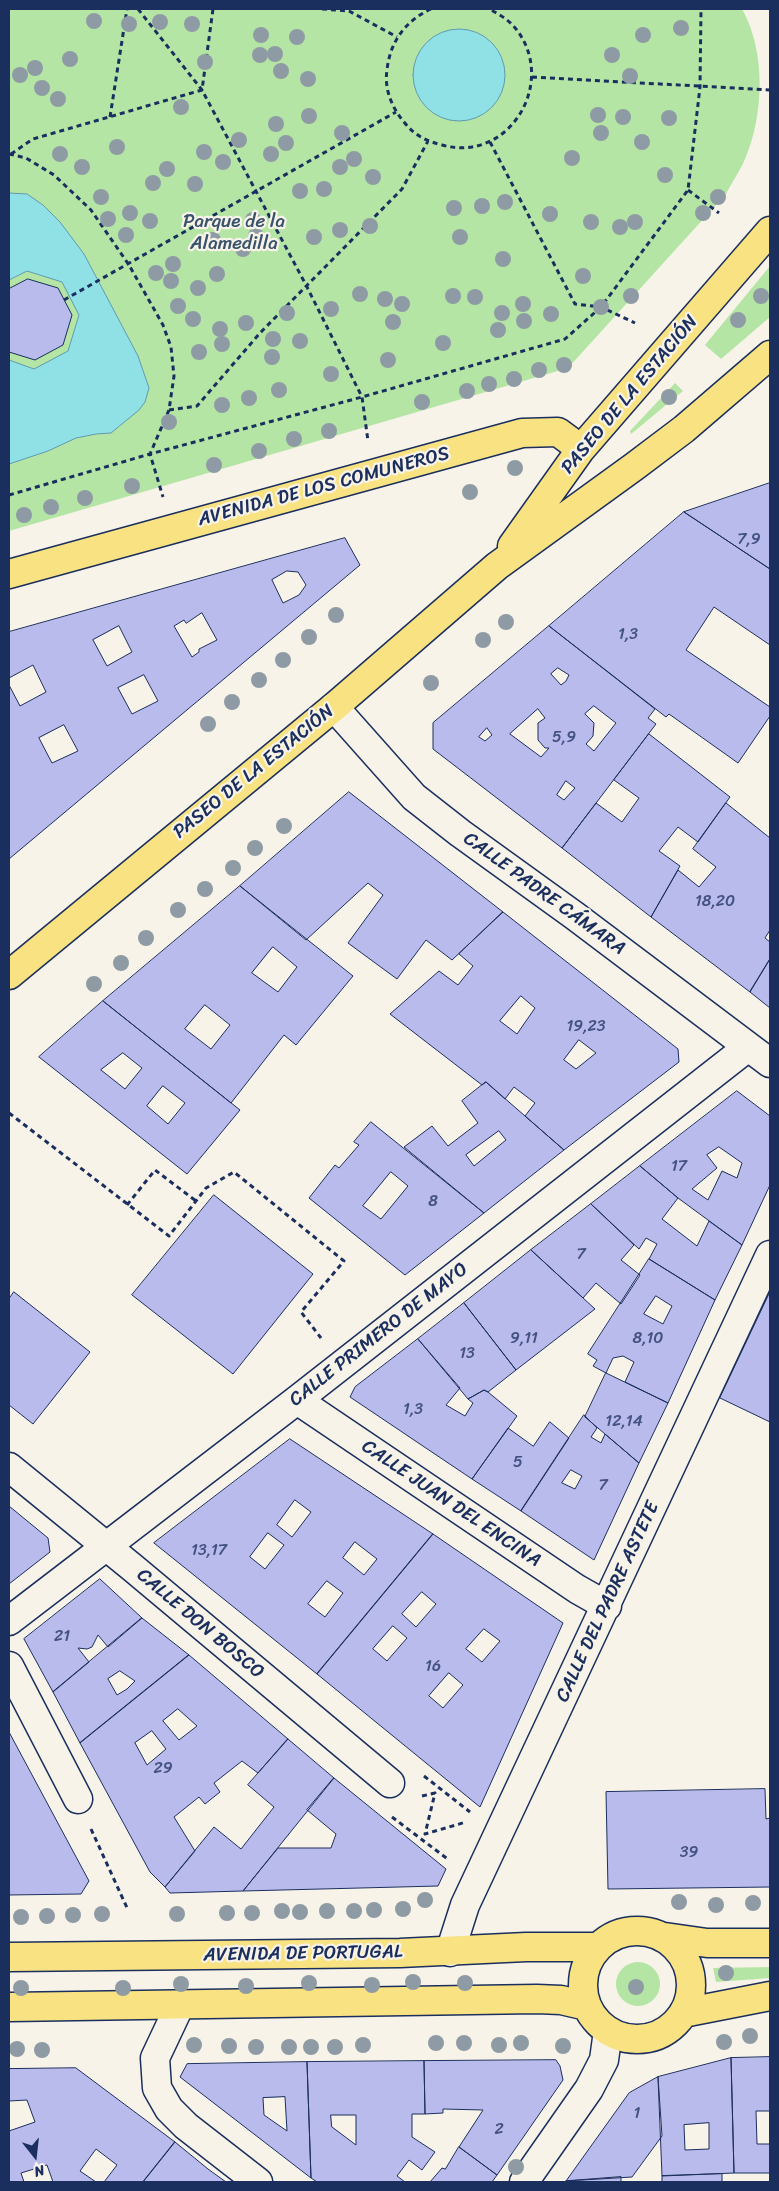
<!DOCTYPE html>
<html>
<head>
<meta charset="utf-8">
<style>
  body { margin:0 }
  #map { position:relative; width:779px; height:2191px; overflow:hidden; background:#f7f3e8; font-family:Sriracha,sans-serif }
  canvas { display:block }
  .frame { position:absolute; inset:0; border:10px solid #1b2f5e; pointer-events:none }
  .north { position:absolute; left:10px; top:2131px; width:50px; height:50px; -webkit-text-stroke:4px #f7f3e8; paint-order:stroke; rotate:164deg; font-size:14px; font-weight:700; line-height:20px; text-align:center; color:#1b2f5e }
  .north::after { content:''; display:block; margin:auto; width:18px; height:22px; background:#1b2f5e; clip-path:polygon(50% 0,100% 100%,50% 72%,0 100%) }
</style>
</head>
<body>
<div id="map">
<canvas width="779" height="2191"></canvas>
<div class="frame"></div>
<div class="north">N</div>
</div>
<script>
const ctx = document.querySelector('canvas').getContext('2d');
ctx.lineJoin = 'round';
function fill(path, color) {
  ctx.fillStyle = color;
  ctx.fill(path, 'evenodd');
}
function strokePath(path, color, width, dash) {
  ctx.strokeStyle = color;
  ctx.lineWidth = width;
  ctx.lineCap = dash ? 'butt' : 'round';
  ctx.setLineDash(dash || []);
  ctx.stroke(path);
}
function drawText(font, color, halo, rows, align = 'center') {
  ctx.font = font + ' Sriracha,sans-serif';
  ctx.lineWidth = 4.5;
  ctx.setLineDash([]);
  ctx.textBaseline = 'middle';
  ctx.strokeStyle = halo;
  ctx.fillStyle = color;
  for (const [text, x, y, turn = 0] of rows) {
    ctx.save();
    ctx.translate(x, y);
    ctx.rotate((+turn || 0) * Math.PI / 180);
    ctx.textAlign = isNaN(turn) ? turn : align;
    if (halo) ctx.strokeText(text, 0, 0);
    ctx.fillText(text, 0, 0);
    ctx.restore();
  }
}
fill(new Path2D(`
  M9,9H742C766,51 764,115 745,159C740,171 732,182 726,194L568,368L9,531Z
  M770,266V317L721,359L705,345Z
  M675,383L683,391L631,434L630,431Z
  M616 1984a22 22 0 1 1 44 0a22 22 0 1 1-44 0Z
  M770,1967V1978L716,1982L713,1968Z`), '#b4e5a5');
const water = new Path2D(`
  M413 75a46 46 0 1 1 92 0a46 46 0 1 1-92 0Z
  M9,193L27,194L43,205L60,222L84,254L138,356L149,388L145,402L139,410L111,433L96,434L76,438L48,451L9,464V360L34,369L68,351L79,315L62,282L27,271L9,280Z`);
fill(water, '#8fe1e6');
strokePath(water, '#619ab0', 1);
const building = new Path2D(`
  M28,279L58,288L72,315L63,345L35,360L9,352V289Z
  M770,483V569L684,512Z
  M684,512L770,569V645L714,607L686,650L770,707V716L738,763L669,714L666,717L549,626Z
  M345,538L360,565L9,859V685L20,706L46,692L33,665L9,678V632ZM287,571L298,572L306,585L299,595L283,603L272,580ZM202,613L217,640L199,649V652L192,657L174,626L184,620L186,623ZM119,626L132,652L107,666L93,640ZM144,675L158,701L132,714L118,688ZM64,725L78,751L52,763L39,738Z
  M549,626L655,709L648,718L656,724L562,848L433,749V723ZM558,668L569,675L566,681L561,685L551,674ZM594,706L616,723L594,751L586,744L593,736L594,723L585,714ZM538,709L545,718L538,723V740L545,748H549L541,757L510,734ZM487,728L492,735L485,741L479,737ZM566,781L575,788L564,800L557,795Z
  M649,734L730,797L698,842L678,827L659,851L680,866L651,917L562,848L596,803L622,822L639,798L614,780Z
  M349,792L503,912L452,960L426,940L397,979L348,943L383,895L368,883L306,940L240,886Z
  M726,803L770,838V930L765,938L770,942V959L750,992L651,917L678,870L699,887L716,867L693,849Z
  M240,886L353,976L296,1045L284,1035L231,1103L103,1001ZM273,947L297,967L278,992L252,973ZM205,1005L230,1025L211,1049L185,1029Z
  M503,912L678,1049L679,1062L564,1150L525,1116L535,1103L514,1087L505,1099L486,1082L482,1085L390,1014L439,971L458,985L473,966L459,954ZM521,996L535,1008L517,1034L500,1021ZM579,1040L596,1053L576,1069L564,1060Z
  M770,959V1008L750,992Z
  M103,1001L240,1110L187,1174L39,1057ZM123,1053L142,1068L125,1089L101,1070ZM163,1086L185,1103L168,1124L147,1106Z
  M486,1082L564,1150L484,1213L404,1147L432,1126L448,1146L478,1123L462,1101ZM499,1131L506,1140L474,1166L466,1155Z
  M737,1091L770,1116V1185L742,1245L678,1198L640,1166ZM719,1147L742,1163L737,1178L722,1171L708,1200L692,1189L717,1168L707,1155Z
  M371,1122L484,1213L405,1275L309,1198L335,1165L339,1168L359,1145L354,1142ZM391,1172L408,1186L381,1219L363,1206Z
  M640,1166L678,1198L662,1219L697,1246L709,1221L742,1245L715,1300L649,1259L657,1244L646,1238L639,1249L591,1204Z
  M214,1195L313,1274L233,1374L132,1295Z
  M591,1204L634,1245L621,1260L640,1275L621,1304L596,1283L583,1298L531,1250Z
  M531,1250L595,1309L516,1370L464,1303Z
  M649,1259L715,1300L668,1403L625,1382L634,1362L623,1356L613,1358L606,1373L593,1366L597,1360L588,1354ZM656,1296L672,1306L663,1324L644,1314Z
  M14,1292L90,1352L33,1424L9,1405V1299Z
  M770,1292V1422L720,1398Z
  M464,1303L516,1370L488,1392L484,1390L468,1399L418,1339Z
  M418,1339L460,1388L446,1405L465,1416L473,1403L468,1399L484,1390L488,1392L517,1416L472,1479L350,1397L355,1387Z
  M606,1373L668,1403L639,1463L585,1417Z
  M584,1415L597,1428L591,1437L601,1443L605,1434L639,1463L594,1560L521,1511ZM571,1470L582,1476L575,1489L562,1483Z
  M550,1422L569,1438L521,1511L472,1479L508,1428L533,1446Z
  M290,1439L433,1534L317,1674L154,1543ZM295,1500L311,1512L292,1537L277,1525ZM268,1533L284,1545L265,1569L250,1557ZM355,1542L377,1559L364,1575L343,1558ZM327,1581L343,1593L325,1617L308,1604Z
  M9,1506L48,1538L50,1552L9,1584Z
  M433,1534L563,1623L480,1807L317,1674ZM422,1592L436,1604L416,1627L402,1614ZM393,1626L407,1638L387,1661L373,1649ZM484,1629L500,1641L482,1662L466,1649ZM449,1673L463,1685L443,1708L429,1696Z
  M100,1579L142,1618L108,1647L98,1635L92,1647L87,1649L78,1648L89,1662L53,1692L24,1639Z
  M142,1618L189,1655L80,1743L53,1692ZM120,1671L135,1681L127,1689L117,1695L108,1679Z
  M189,1655L288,1739L258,1773L242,1761L214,1783L220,1792L205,1804L199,1797L174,1817L195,1851L165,1887L150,1872L80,1743ZM178,1709L197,1726L179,1740L163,1721ZM152,1731L166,1749L147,1765L135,1743Z
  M9,1732L89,1881L81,1894L9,1895Z
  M288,1739L334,1778L243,1891L170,1893L165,1887L214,1827L241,1849L274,1807L248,1785Z
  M334,1778L446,1869L438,1886L243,1891L278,1848H331L336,1834L307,1810Z
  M765,1789L766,1819L770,1818V1887L608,1889L606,1792Z
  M770,2057V2111H756L757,2144H770V2173H734L731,2058Z
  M731,2058L734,2173L662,2176L658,2077ZM709,2123V2149L685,2150L684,2125Z
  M556,2060L560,2066L563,2080L497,2175L459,2147L483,2110L443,2109V2113L425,2114L424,2061Z
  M424,2061L425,2114H412V2137L435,2152L422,2170L409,2160L397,2176L405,2182H317L311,2178L307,2062ZM331,2115H356V2145L332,2127Z
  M307,2062L311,2178L180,2077L187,2064ZM285,2097L287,2131L264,2115L263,2098Z
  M76,2068L175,2142L143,2182H104L117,2165L96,2149L80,2171L96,2182H53L47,2165L21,2173L24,2182H9V2131L35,2122L27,2100L9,2101V2069Z
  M658,2077L662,2136L632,2177L566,2181L629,2093Z
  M175,2142L208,2169L226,2182H143Z
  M459,2147L497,2175L492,2182H430L442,2168L445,2169Z
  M722,2174V2182H662V2176Z
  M621,2177V2182H564L566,2181Z`);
fill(building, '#babbed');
strokePath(building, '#1b2f5e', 1);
const minor = new Path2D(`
  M334,707L414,797L460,833L575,916L770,1063
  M297,1400L577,1589L607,1606
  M9,1467L133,1568L390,1783
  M9,1621L297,1400L748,1047
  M9,1666L78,1799
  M450,1952L465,1905L770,1255
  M180,2005L155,2058L157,2088L169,2109L186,2126L258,2182
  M524,2182L589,2089L604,2060L608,2031`);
const primary = new Path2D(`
  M512,546L581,449L770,231
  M9,574L522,433L558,432L581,449
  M9,975L334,707L497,566L635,466L684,429L770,355
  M583 1985a54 54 0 1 1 108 0a54 54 0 1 1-108 0Z
  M665,1937L707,1943H770
  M9,1957L400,1953L526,1947H597
  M9,2007L537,1999L561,2000L587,2006
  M683,2013L770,1996`);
strokePath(minor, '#1b2f5e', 31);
strokePath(primary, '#1b2f5e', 31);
strokePath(new Path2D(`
  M138,9L202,90L306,285L362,397L368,441
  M322,9L349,11L397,37
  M431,9C405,21 390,42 387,70C384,89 392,108 404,122C414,135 426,141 442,145C509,164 558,82 516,29C509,20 499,14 489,9
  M532,77L770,90
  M110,117L127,9
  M490,142L575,304L601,307L635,323
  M9,154L26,158L54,175L91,210L129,265L163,325L171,347L174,376L169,410L150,454L163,497
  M11,154L33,139L202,90L213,9
  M688,190L719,213
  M64,300L396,112
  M169,410L197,406L260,333L402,189L428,141
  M9,495L150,454L362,397L565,339L601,307L688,190L700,87L701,9
  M9,1113L169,1236L206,1188L234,1172L344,1261L301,1312L321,1338
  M127,1205L155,1170L196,1201
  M424,1776L470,1812
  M422,1796L435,1793L425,1834L466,1822
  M392,1817L449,1860
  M91,1829L128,1910`), '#1b2f5e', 3, [5, 4]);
strokePath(minor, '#f7f3e8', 28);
strokePath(primary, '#f8e281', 28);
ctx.fillStyle = '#8f9ba4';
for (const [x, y] of [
  [94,21],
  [160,22],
  [129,24],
  [192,24],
  [681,28],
  [261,35],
  [643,35],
  [297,37],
  [275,54],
  [260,55],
  [612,55],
  [70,59],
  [205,62],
  [35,68],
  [281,71],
  [20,75],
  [630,76],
  [308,79],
  [42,88],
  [58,99],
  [181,107],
  [598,115],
  [309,116],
  [623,117],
  [669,118],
  [276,124],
  [342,133],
  [601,133],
  [239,140],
  [642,142],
  [286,143],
  [117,147],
  [204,152],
  [60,154],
  [271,154],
  [572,158],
  [354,159],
  [223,162],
  [82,167],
  [340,167],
  [167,169],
  [665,175],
  [373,177],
  [153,183],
  [195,184],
  [324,189],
  [300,191],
  [101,197],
  [718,197],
  [505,202],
  [482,206],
  [454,208],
  [130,213],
  [703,213],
  [550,214],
  [108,219],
  [253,220],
  [150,221],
  [591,222],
  [635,222],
  [370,226],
  [620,227],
  [340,230],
  [126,235],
  [256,236],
  [314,237],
  [460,237],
  [213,240],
  [243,249],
  [503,259],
  [173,264],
  [156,273],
  [217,274],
  [583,276],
  [171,281],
  [198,288],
  [360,294],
  [453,296],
  [631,296],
  [761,296],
  [475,297],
  [385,299],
  [402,304],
  [523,304],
  [178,306],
  [601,307],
  [331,309],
  [287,313],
  [502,313],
  [551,314],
  [193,319],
  [738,320],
  [524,321],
  [393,322],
  [246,323],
  [220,329],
  [498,330],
  [273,339],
  [300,341],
  [443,343],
  [222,344],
  [199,352],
  [272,357],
  [388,360],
  [564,365],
  [539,370],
  [331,374],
  [514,379],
  [489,384],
  [279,390],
  [467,391],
  [669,397],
  [249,398],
  [422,402],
  [222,405],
  [169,422],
  [329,431],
  [294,439],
  [259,451],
  [214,465],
  [515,468],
  [132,486],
  [470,492],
  [85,498],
  [51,507],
  [24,515],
  [336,615],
  [506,622],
  [309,637],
  [483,640],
  [283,660],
  [259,680],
  [431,683],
  [232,702],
  [208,724],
  [284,826],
  [255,848],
  [233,868],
  [205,889],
  [178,910],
  [146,938],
  [121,963],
  [94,984],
  [425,1900],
  [679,1902],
  [753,1903],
  [716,1905],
  [403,1909],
  [374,1910],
  [282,1911],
  [327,1911],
  [354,1911],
  [300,1912],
  [227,1913],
  [252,1913],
  [102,1914],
  [177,1914],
  [73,1915],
  [47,1916],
  [21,1917],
  [726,1973],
  [413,1982],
  [309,1983],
  [465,1983],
  [181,1984],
  [372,1985],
  [246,1986],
  [636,1987],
  [21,1988],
  [123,1988],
  [750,2036],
  [724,2042],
  [436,2043],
  [464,2043],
  [521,2043],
  [194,2045],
  [363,2045],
  [499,2045],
  [229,2046],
  [563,2046],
  [256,2047],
  [289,2047],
  [311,2047],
  [335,2047],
  [17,2049],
  [42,2050],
  [516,2167]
]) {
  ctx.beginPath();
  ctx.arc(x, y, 8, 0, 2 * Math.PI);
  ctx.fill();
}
drawText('16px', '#435282', null, [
  ["7,9",749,540],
  ["1,3",628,635],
  ["5,9",564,738],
  ["18,20",715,902],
  ["19,23",586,1027],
  ["17",679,1167],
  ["8",433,1202],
  ["7",581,1255],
  ["9,11",524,1339],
  ["8,10",648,1339],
  ["13",467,1354],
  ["1,3",413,1410],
  ["12,14",624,1422],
  ["5",518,1463],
  ["7",603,1486],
  ["13,17",209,1551],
  ["21",62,1637],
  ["16",433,1667],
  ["29",163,1769],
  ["39",689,1853],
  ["1",637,2114],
  ["2",499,2130]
]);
drawText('19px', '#3a536c', '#f7f3e8', [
  ["Parque de la",234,222],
  ["Alamedilla",234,244]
]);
drawText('19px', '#1b2f5e', '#f7f3e8', [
  ["PASEO DE LA ESTACIÓN",630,395,-50],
  ["AVENIDA DE LOS COMUNEROS",324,487,-15],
  ["PASEO DE LA ESTACIÓN",254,772,-39],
  ["CALLE PADRE CÁMARA",544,894,36],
  ["CALLE PRIMERO DE MAYO",379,1335,-38],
  ["CALLE JUAN DEL ENCINA",451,1504,34],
  ["CALLE DEL PADRE ASTETE",608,1602,-65],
  ["CALLE DON BOSCO",200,1624,40],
  ["AVENIDA DE PORTUGAL",303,1954,-1]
]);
</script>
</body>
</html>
